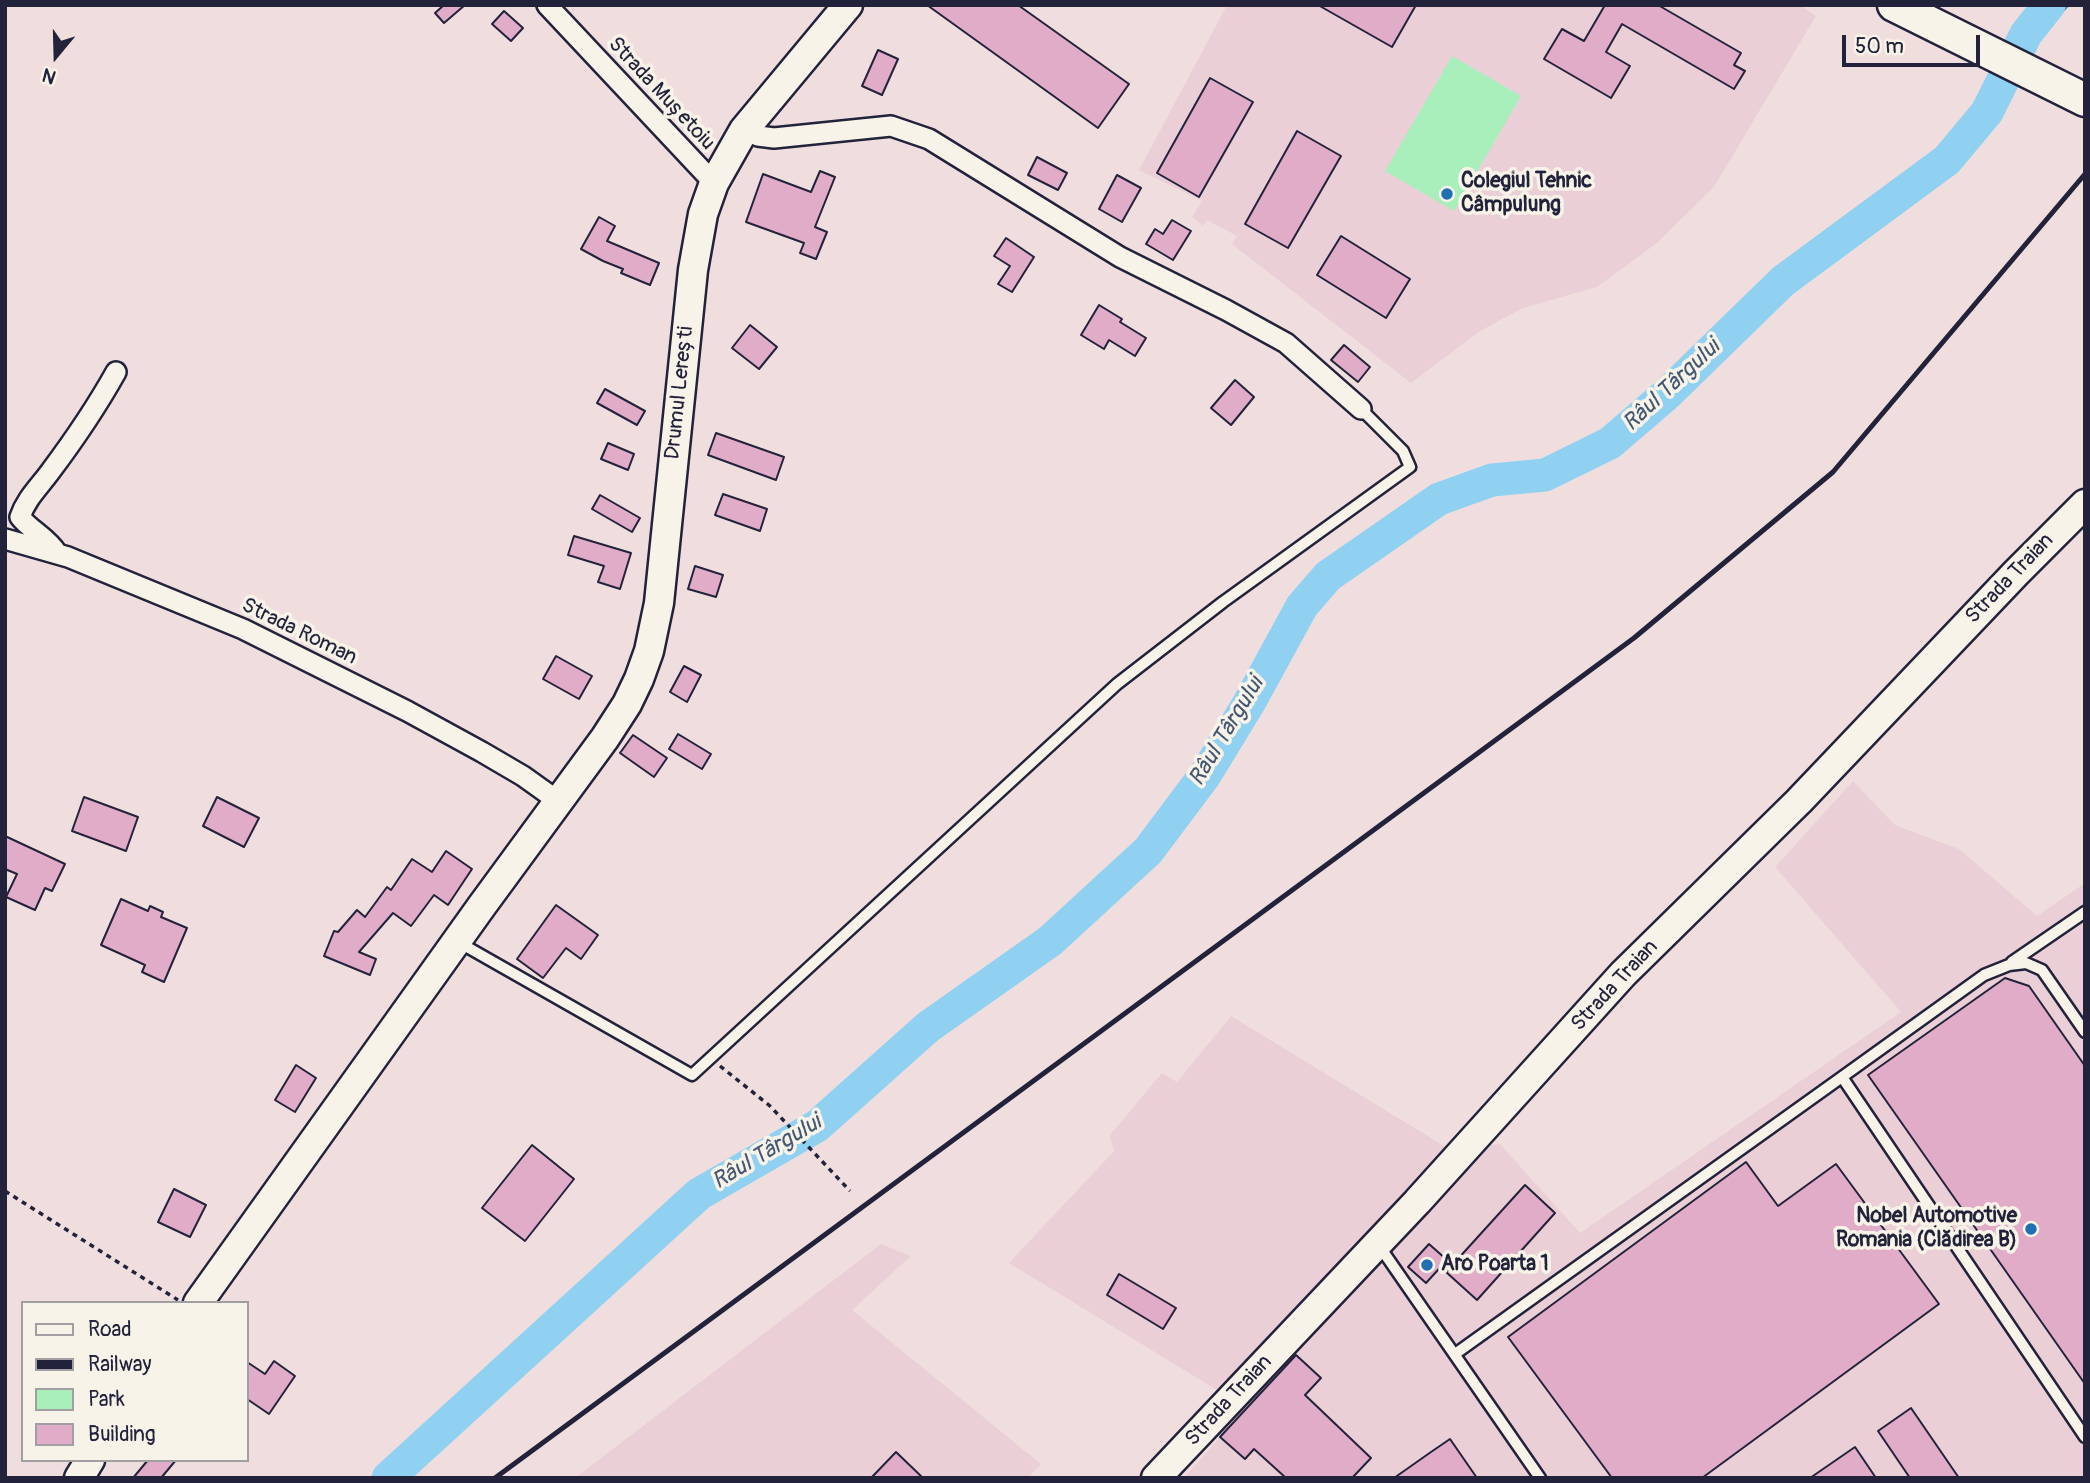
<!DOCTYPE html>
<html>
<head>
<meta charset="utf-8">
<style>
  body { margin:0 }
  #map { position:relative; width:2090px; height:1483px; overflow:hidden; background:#f0dede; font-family:Pangolin,sans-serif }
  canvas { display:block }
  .frame { position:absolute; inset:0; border:7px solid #22223b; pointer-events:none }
  .legend { position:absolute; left:21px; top:1301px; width:228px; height:161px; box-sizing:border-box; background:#f7f3e8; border:2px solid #a29fa3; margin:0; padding:9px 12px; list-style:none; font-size:21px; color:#22223b }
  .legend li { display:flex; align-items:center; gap:14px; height:35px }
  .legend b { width:35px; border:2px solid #a29fa3 }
  .north { position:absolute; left:21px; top:21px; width:70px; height:70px; -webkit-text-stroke:5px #f7f3e8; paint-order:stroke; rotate:199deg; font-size:19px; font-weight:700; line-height:28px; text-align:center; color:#22223b }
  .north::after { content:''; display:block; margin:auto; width:24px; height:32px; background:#22223b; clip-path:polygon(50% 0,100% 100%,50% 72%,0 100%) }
  .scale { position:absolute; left:1842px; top:35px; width:138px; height:32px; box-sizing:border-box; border:4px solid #22223b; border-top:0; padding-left:9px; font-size:21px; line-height:24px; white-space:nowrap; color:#22223b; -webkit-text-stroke:5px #f7f3e8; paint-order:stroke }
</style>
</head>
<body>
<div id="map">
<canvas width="2090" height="1483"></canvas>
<div class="frame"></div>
<ul class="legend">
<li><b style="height:9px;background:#f7f3e8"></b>Road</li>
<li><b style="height:9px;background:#22223b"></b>Railway</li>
<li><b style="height:19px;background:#a8efbc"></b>Park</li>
<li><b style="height:19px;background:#e0acc7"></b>Building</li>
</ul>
<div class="north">N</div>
<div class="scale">50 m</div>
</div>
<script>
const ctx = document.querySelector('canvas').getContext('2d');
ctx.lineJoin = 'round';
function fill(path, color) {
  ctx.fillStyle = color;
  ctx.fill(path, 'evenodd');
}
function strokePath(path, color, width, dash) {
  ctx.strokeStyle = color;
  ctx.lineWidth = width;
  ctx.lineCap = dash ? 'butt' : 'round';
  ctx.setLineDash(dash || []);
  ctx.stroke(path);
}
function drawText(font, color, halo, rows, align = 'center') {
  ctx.font = font + ' Pangolin,sans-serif';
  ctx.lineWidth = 7;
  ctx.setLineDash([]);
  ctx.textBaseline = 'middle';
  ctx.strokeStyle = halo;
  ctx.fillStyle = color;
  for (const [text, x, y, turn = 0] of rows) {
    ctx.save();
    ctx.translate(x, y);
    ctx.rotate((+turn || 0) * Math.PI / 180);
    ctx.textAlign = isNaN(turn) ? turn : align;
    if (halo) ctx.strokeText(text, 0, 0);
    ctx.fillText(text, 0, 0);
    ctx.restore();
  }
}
fill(new Path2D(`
  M1227,5H1800L1816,16L1714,187L1657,243L1597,287L1523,308L1480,331L1411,383L1232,244L1237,236L1207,220L1203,226L1192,217L1202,201L1139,170Z
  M1853,781L1895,825L1959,849L2037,916L2085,883V1478H1184L1220,1437L1225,1395L1009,1263L1114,1151L1110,1135L1162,1073L1177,1082L1231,1016L1449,1149L1500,1144L1580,1233L1901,1012L1775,867Z
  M881,1244L911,1256L852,1310L1041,1464L1028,1478H575Z`), '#ebcfd7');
fill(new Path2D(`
  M1452,56L1521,96L1454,211L1385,171Z`), '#a8efbc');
const water = new Path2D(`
  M2035,5H2069L2036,38L2026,34L2018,27Z`);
fill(water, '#90d1f1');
strokePath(water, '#648ba8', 2);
strokePath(new Path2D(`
  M388,1478L699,1194L817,1126L928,1027L1050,941L1148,851L1205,775L1249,703L1302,606L1328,576L1439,499L1492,480L1545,475L1610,443L1667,394L1783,281L1947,160L1987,112L2026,34L2049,5`), '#90d1f1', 33);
const building = new Path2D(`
  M444,5H465L444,23L435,13Z
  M927,5H1018L1129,84L1098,128Z
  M1318,5H1416L1392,47Z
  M1605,5H1658L1741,53L1734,65L1745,71L1734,89L1622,24L1606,52L1630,66L1611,98L1544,59L1562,29L1584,41Z
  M504,11L523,28L511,41L492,24Z
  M878,50L898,59L882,95L862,86Z
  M1210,78L1253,102L1199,197L1157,173Z
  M1297,131L1341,156L1288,248L1245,224Z
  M1037,157L1067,173L1058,190L1028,175Z
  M820,171L835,177L815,227L827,232L816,259L800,253L804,243L746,222L763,174L811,192Z
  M1117,175L1141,188L1122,222L1099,209Z
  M599,217L615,226L607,241L659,263L650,285L621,273L623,269L603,261L581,249Z
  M1172,220L1191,231L1173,260L1146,244L1155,229L1163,234Z
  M1341,236L1410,279L1386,318L1317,275Z
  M1006,238L1034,257L1012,292L998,284L1010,266L994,256Z
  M1099,305L1122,319L1120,322L1146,338L1135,356L1109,340L1104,349L1081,335Z
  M750,325L777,347L759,369L732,348Z
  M1344,345L1370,367L1358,382L1331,360Z
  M1235,380L1254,397L1231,425L1211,408Z
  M605,389L645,411L637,425L597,403Z
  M716,433L784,457L776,480L708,455Z
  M608,443L634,454L628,470L601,459Z
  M723,494L767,509L760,531L715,515Z
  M600,495L640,518L632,532L592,509Z
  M574,536L631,553L620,589L598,582L604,566L568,555Z
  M695,566L723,575L716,597L688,589Z
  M556,656L592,676L579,699L543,679Z
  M684,666L701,675L687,702L670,692Z
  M678,734L711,754L702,769L669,749Z
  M633,735L667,758L654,777L620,753Z
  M84,797L138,817L126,851L72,831Z
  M217,797L259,818L244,847L203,826Z
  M5,836L65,864L52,891L45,888L35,910L6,897L17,874L5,869Z
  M446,851L472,869L448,905L434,895L411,926L393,913L359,952L376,959L370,975L324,956L334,931L338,932L357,910L365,917L387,887L391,890L412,859L432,872Z
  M121,899L148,911L150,906L163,912L161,917L187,928L164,982L142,972L145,965L101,945Z
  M556,905L598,935L581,959L566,948L543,978L517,959Z
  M2005,978L2029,986L2085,1066V1384L1868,1075Z
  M296,1065L316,1078L295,1112L275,1100Z
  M532,1145L574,1179L525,1241L482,1208Z
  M1746,1162L1778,1206L1836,1164L1939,1304L1702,1478H1612L1508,1337Z
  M1525,1185L1555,1213L1477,1300L1446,1272Z
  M174,1189L206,1205L190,1237L158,1222Z
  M1429,1244L1447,1260L1426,1283L1408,1267Z
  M1119,1274L1176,1308L1163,1329L1107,1295Z
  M1296,1355L1321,1378L1305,1395L1371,1458L1352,1478H1286L1254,1449L1245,1459L1220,1437Z
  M274,1361L295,1376L269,1414L247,1399V1362L265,1374Z
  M1911,1408L1959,1478H1910L1878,1431Z
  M1450,1439L1477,1478H1394L1431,1452Z
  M1855,1447L1876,1478H1810Z
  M896,1452L923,1478H871Z
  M148,1460H176L161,1478H133Z`);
fill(building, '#e0acc7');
strokePath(building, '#22223b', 2);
const lane = new Path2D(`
  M460,943L692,1075L1117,684L1223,602L1410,467L1403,451L1361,409
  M2012,962L2085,912
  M1842,1077L1984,975L2009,965L2026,963L2042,970L2085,1032
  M1380,1247L1540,1478
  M1455,1354L1842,1077L2085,1437`);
const street = new Path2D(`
  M547,5L714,183
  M744,130L758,136L774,138L891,126L929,139L1120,257L1226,310L1286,343L1361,409
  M5,539L68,557L243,629L407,711L482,752L523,776L558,801
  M57,553C48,538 30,530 20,517C26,499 39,487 50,472C74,440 97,406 116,372`);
const secondary = new Path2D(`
  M198,1303L481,907L605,738L627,704L639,679L649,651L659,603L693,270L703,214L714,183L744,130L848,5
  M79,1478L90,1460
  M1156,1478L1417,1202L1623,974L1799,801L2016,573L2085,504`);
const primary = new Path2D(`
  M1894,5L2085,100`);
strokePath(lane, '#22223b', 15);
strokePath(street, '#22223b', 24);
strokePath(secondary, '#22223b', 33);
strokePath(primary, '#22223b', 37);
strokePath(new Path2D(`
  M720,1066L770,1106L850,1191
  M5,1191L178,1300`), '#22223b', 3.5, [5, 5]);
strokePath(lane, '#f7f3e8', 10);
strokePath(street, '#f7f3e8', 19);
strokePath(secondary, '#f7f3e8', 28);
strokePath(primary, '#f7f3e8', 32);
strokePath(new Path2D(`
  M495,1478L1634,638L1833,472L2085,174`), '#22223b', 5);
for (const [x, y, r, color] of [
  [1447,194,7,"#1f6fb2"],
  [2031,1229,7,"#1f6fb2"],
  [1427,1265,7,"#1f6fb2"]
]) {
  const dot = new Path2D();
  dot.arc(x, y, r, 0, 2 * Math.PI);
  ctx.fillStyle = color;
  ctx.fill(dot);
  strokePath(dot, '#f7f3e8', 2.5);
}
drawText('21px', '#22223b', '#f7f3e8', [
  ["Strada Mușetoiu",661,94,47],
  ["Drumul Lerești",680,393,-84],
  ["Strada Traian",2010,579,-46],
  ["Strada Roman",299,632,26],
  ["Strada Traian",1615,986,-47],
  ["Strada Traian",1229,1401,-47]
]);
drawText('bold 21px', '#22223b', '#f7f3e8', [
  ["Colegiul Tehnic",1461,182],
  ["Câmpulung",1461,206],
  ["Nobel Automotive",2017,1217,"right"],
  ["Romania (Clădirea B)",2017,1241,"right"],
  ["Aro Poarta 1",1441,1265]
], 'left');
drawText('italic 23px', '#435772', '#f7f3e8', [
  ["Râul Târgului",1672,386,-43],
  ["Râul Târgului",1227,732,-59],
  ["Râul Târgului",767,1153,-31]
]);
</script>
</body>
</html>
